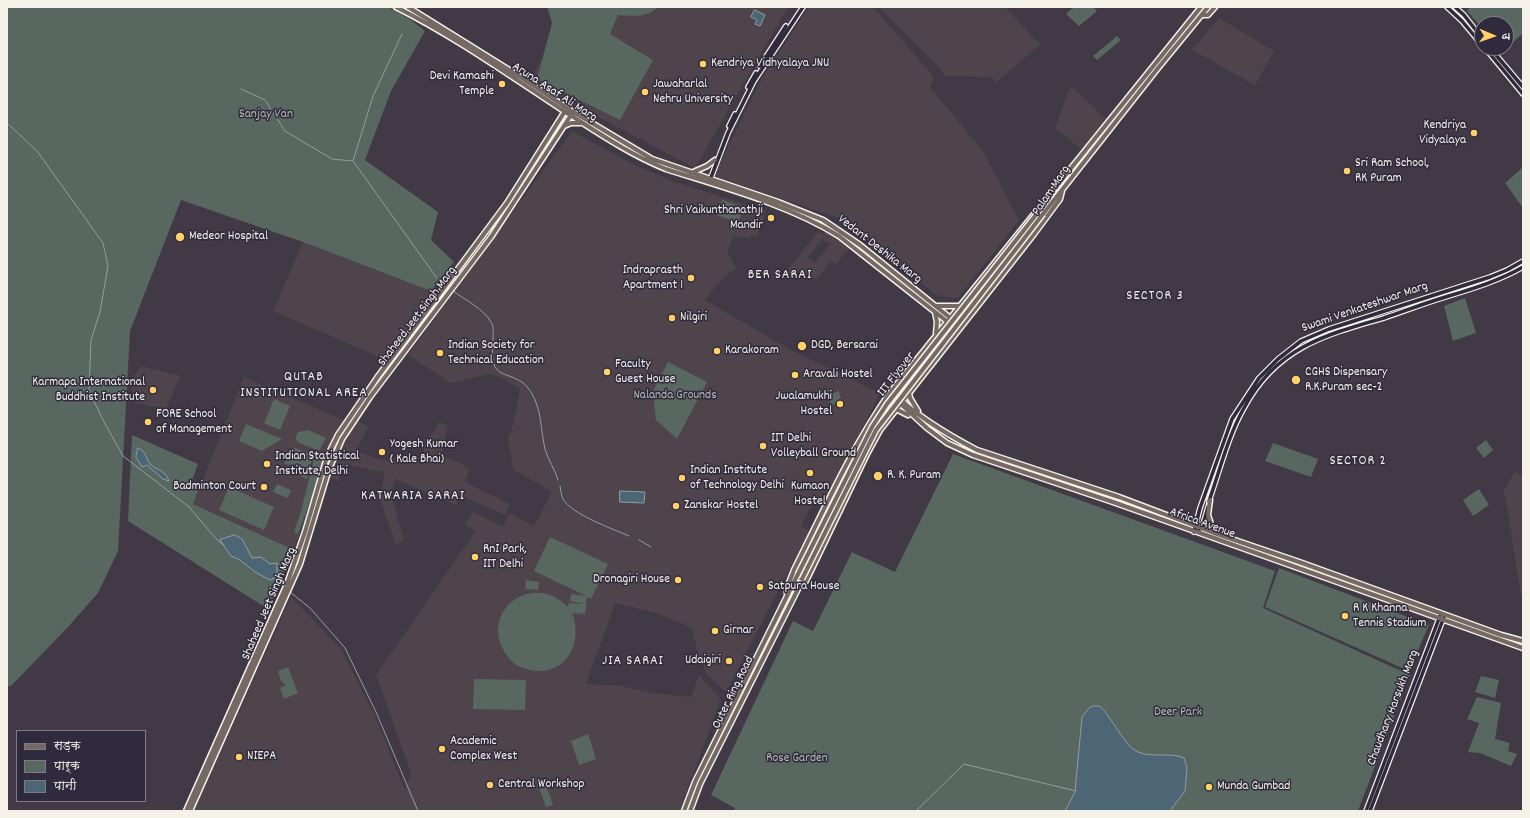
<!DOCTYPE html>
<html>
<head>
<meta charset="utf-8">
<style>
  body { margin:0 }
  #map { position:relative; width:1530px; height:818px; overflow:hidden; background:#423946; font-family:Dekko,"Playpen Sans Deva",sans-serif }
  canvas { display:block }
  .frame { position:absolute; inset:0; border:8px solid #f4f1e8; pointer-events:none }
  .legend { position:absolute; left:16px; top:730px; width:130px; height:72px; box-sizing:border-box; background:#2f2a3d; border:1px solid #7e7a81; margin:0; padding:5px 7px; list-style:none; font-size:12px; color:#f4f1e8 }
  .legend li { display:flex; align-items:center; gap:8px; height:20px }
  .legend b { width:20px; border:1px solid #7e7a81 }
  .north { position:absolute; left:1474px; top:16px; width:40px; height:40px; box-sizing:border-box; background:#2f2a3d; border:1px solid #7e7a81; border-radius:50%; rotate:92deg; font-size:11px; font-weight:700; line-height:16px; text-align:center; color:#f4f1e8 }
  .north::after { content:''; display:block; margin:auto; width:14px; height:18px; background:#ffd166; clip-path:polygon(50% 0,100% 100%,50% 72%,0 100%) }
</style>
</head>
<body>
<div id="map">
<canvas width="1530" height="818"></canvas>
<div class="frame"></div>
<ul class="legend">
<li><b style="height:5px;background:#766964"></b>सड़क</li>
<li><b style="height:11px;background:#58675f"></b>पार्क</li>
<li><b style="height:11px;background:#4d6676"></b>पानी</li>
</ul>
<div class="north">उ</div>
</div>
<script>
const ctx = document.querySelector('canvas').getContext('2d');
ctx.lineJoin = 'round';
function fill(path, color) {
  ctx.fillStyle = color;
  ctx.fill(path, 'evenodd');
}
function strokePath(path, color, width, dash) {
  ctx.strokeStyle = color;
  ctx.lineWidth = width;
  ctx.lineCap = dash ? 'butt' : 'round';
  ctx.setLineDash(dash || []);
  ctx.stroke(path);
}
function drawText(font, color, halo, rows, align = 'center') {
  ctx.font = font + ' Dekko,sans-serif';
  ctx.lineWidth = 3;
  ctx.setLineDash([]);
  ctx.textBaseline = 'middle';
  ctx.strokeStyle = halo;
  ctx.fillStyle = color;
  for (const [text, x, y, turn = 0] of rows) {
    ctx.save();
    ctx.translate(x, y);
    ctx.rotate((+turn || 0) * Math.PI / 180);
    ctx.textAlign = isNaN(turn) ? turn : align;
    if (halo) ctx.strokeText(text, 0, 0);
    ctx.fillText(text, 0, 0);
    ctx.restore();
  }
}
fill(new Path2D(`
  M556,7H788L695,168L530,81L559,26Z
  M809,7H873L934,77L930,87L982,150L1019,220L958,298L936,295L841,219L714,176L761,80Z
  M879,7H1005L1040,45L995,83L992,77L945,76L935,63Z
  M1219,18L1274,51L1255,85L1192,50Z
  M1072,87L1106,119L1082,150L1055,128L1067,94Z
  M572,131L634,165L675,182L766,211L757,236L751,235L750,238L733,237L727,252L736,268L722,279L705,300L789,349L880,393L822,507L813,503L801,526L809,531L726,692L707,675L698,654L692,628L656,613L615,603L586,684L622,686L651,693L691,697L699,675L721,700L679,811H194L291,597L341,649L377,720L405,791L411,773L376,675L475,532L465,524L473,512L503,527L509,513L534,526L552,492L513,469L508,439L513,425L520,389L501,377L489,374L451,383L408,355Z
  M826,230L850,247L836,264L831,261L816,280L800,269L790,280L784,274L818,232L825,236L808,257L815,263L830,244L823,240L826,236L823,234Z
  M303,242L431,291L434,296L386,360L273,311Z
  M141,366L180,376L166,409L132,402V378Z
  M244,377L346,421L321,471L294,550L193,504Z
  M356,419L368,427L356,451L381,460L401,462H423L424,444L436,428L438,422L448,425L442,452L437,453L464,465L469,471L465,482L510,504L505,515L460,495L456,505L395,479L391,494L404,540L396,545L380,499L385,471H376L346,464L338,481L328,477L340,446Z
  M1515,471L1523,477V597L1521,596L1506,499L1503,492Z`), '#4f444c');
fill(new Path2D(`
  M7,7H388L411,20L425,31L391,91L365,160L438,212L431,240L454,262L431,291L303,242L181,200L130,331L118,551L98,593L68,627L10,687L7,685Z
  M547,7H658C647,18 632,16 618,15L610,34L653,60L620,120L537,79L552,23Z
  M1074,7H1093L1097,11L1079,26L1066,14Z
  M1470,7H1522L1523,33L1503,52L1500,48H1506V24H1482V28L1467,11Z
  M1117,36L1121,40L1097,60L1093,56Z
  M1522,168L1523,169V208L1505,183Z
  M722,200L743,207L738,223L717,215Z
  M1465,298L1476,333L1453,341L1444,306Z
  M668,362L707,382L677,439L656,420L653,391Z
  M831,389L832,394L837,392L838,390L842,401L831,405L827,390Z
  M274,399L290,406L280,430L264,423Z
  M246,424L282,439L262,451L239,441Z
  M308,430L326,438L319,451L297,442V440L295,439L298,432Z
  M132,435L198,464L191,483L200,486L193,504L294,550L268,609L128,521Z
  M1486,440L1493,450L1484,458L1476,448Z
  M1273,443L1318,459L1311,477L1265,461Z
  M293,447L313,455L307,479L296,474L298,466L284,464Z
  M953,454L1275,571L1263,608L1410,675L1358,811H734L735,808L711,795L793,621L813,631L852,552L895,572Z
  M315,455L326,458L298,534L294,532L301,511Z
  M277,484L291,490L288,498L273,492Z
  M229,487L274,507L264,530L219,510Z
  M1479,489L1489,505L1473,516L1463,500Z
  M550,537L608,564L591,599L587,597L585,614L572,613C582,638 571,670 540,671C526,671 513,666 506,654C478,612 532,570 568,607L569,603L584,604L570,601L571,594L586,596L534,571Z
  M1279,568L1429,625L1409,671L1265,607Z
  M526,580L539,582L538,590L525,589Z
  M288,667L298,693L284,699L280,688L286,685L281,681L278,671Z
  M1481,676L1499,680L1495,698L1475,692Z
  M474,679L526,680L525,710L473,709Z
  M1477,697L1501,703L1495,739L1510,743L1508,751L1517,754L1511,766L1480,753L1468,752L1479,723L1467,719Z
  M588,734L596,759L579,765L571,741Z
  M544,779L553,805L546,807L537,782Z`), '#58675f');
const water = new Path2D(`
  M755,10L765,15L760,26L755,24L757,20L751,17Z
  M138,448C147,451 145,459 151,465C159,471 165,470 169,481L163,479L147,465L142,467L136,457Z
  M620,491L645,492L644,503L620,502Z
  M235,535L242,539L252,558L261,557L270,564L277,563V577L270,580L255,572L240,560L231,556L220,540Z
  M1094,706H1099C1106,709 1122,740 1133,749C1148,760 1167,751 1184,758L1187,768L1185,791L1170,811H1065L1075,792L1082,717L1089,708Z`);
fill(water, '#4d6676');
strokePath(water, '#909ea4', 1);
strokePath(new Path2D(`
  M402,34L373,96L353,161L439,281L444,285
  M241,89L265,100L285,131L332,159L352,161
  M7,123L37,151L103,243L108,266L100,312L91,340L89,391L103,420L123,456L189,507L217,540L224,545
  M453,291C465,300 484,309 491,322C494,326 493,335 493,340C493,349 491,359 495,367C500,377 519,375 528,388C542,406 540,427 545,449C548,460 555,469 558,480
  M560,486C561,490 561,495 563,499C571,514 613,529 629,536
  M639,540L651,547
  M273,578L284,587
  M290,592L310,608L345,648L376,712L418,811
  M916,811L964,764L1076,791`), '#909ea4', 1);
const minor = new Path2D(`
  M1447,7L1462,21L1482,45
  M1455,7L1464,15L1482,38
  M1485,48L1523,94
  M1490,48L1523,87
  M760,66L786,26
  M748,87L756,73
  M729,126L735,114
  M710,180L728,133L754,81L803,7
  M1209,501C1220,470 1228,436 1244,408C1276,348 1324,335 1384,318C1402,312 1420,305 1439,299C1468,290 1497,282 1523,267
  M1194,532L1200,508L1232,419L1259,378L1278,359L1301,341L1329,329L1490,277L1507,270L1523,261
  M1194,532L1202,528L1208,507
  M1366,811L1440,616
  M1370,811L1444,617`);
const major = new Path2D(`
  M396,7C454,36 509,75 564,111C597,132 629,154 666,169C722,187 790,205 839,236L958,330
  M408,7L522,78L570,110L652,159L778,202L823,220L860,245L949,317L959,328
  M1202,15H1208L1215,7
  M564,126L571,123H581
  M691,173L707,166L715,160
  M1043,214L1158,68L1208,7
  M936,306H958
  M935,312L937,322L936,333
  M892,392C916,416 948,435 977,450L1119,497L1214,533L1302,563L1501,635L1523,641
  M909,393L910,398L918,411
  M891,395L927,428L947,443L973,455L1113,502L1523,648
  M896,409L908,415
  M1210,500L1208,515L1214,533
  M799,585L806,581L867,454L880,430L1034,234L1060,199L1062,191
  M787,595V588L794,570C824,510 851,449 889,394L1201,7
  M186,811L287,584L305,532L327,457L338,435L379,375L507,203L567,108
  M190,811L300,564L329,469L342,439L370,397L491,237L573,112
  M684,811L695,782L798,574
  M690,811L700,784L801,583`);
strokePath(minor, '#f4f1e8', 6);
strokePath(major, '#f4f1e8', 7);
strokePath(minor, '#2f2a3d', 3.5);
strokePath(major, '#766964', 4);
const majorBridge = new Path2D(`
  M798,574L872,427L887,404L1039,211
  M802,579L876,430L1043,214`);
strokePath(majorBridge, '#f4f1e8', 7, []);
strokePath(majorBridge, '#766964', 4);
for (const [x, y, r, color] of [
  [703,64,4,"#ffd166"],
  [502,84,4,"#ffd166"],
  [645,92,4,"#ffd166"],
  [1474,133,4,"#ffd166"],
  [1347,171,4,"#ffd166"],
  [771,218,4,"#ffd166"],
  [180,237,5,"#ffd166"],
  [691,278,4,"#ffd166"],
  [672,318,4,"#ffd166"],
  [802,346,5,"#ffd166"],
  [717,351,4,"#ffd166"],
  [440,353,4,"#ffd166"],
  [607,372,4,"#ffd166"],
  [795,375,4,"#ffd166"],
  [1296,380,5,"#ffd166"],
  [153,390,4,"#ffd166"],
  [840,404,4,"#ffd166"],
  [148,422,4,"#ffd166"],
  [763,446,4,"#ffd166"],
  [382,452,4,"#ffd166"],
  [267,464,4,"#ffd166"],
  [810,473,4,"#ffd166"],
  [878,476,5,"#ffd166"],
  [682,478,4,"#ffd166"],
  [264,487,4,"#ffd166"],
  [676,506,4,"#ffd166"],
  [475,557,4,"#ffd166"],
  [678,580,4,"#ffd166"],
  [760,587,4,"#ffd166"],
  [1345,616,4,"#ffd166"],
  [715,631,4,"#ffd166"],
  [729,661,4,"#ffd166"],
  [442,749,4,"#ffd166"],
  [239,757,4,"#ffd166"],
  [490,785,4,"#ffd166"],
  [1209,787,4,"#ffd166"]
]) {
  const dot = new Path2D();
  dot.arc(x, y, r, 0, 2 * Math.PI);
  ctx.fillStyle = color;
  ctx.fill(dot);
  strokePath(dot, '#2f2a3d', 1.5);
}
drawText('13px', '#f4f1e8', '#2f2a3d', [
  ["Kendriya Vidhyalaya JNU",711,64],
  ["Devi Kamashi",494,77,"right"],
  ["Temple",494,92,"right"],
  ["Jawaharlal",653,85],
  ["Nehru University",653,100],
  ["Kendriya",1466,126,"right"],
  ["Vidyalaya",1466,141,"right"],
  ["Sri Ram School,",1355,164],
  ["RK Puram",1355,179],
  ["Shri Vaikunthanathji",763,211,"right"],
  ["Mandir",763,226,"right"],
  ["Medeor Hospital",189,237],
  ["Indraprasth",683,271,"right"],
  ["Apartment 1",683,286,"right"],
  ["Nilgiri",680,318],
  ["Indian Society for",448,346],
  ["Technical Education",448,361],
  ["DGD, Bersarai",811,346],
  ["Karakoram",725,351],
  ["Faculty",615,365],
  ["Guest House",615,380],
  ["CGHS Dispensary",1305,373],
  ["R.K.Puram sec-2",1305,388],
  ["Aravali Hostel",803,375],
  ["Karmapa International",145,383,"right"],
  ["Buddhist Institute",145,398,"right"],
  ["Jwalamukhi",832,397,"right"],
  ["Hostel",832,412,"right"],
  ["FORE School",156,415],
  ["of Management",156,430],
  ["IIT Delhi",771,439],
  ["Volleyball Ground",771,454],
  ["Yogesh Kumar",390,445],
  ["( Kale Bhai)",390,460],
  ["Indian Statistical",275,457],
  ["Institute, Delhi",275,472],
  ["Indian Institute",690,471],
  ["of Technology Delhi",690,486],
  ["R. K. Puram",887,476],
  ["Badminton Court",256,487,"right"],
  ["Kumaon",810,487,"center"],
  ["Hostel",810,502,"center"],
  ["Zanskar Hostel",684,506],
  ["RnI Park,",483,550],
  ["IIT Delhi",483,565],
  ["Dronagiri House",670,580,"right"],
  ["Satpura House",768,587],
  ["R K Khanna",1353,609],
  ["Tennis Stadium",1353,624],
  ["Girnar",723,631],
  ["Udaigiri",721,661,"right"],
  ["Academic",450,742],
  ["Complex West",450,757],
  ["NIEPA",247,757],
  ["Central Workshop",498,785],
  ["Munda Gumbad",1217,787]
], 'left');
drawText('13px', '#f4f1e8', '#2f2a3d', [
  ["Aruna Asaf Ali Marg",554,93,33],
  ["Palam Marg",1052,191,-56],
  ["Vedant Deshika Marg",879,250,38],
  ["Swami Venkateshwar Marg",1365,308,-19],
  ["Shaheed Jeet Singh Marg",418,317,-53],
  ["IIT Flyover",897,375,-52],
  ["Africa Avenue",1202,524,20],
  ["Shaheed Jeet Singh Marg",270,604,-67],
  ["Outer Ring Road",734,693,-64],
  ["Chaudhary Harsukh Marg",1394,708,-69]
]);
drawText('13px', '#b6bab1', '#2f2a3d', [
  ["Sanjay Van",266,115],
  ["Nalanda Grounds",675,396],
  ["Deer Park",1178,713],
  ["Rose Garden",797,759]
]);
ctx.letterSpacing = '1px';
drawText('14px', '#f4f1e8', '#2f2a3d', [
  ["BER SARAI",780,276],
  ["SECTOR 3",1155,297],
  ["QUTAB",304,378],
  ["INSTITUTIONAL AREA",304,394],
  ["SECTOR 2",1358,462],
  ["KATWARIA SARAI",413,497],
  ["JIA SARAI",633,662]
]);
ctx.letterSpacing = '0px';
</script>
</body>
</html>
